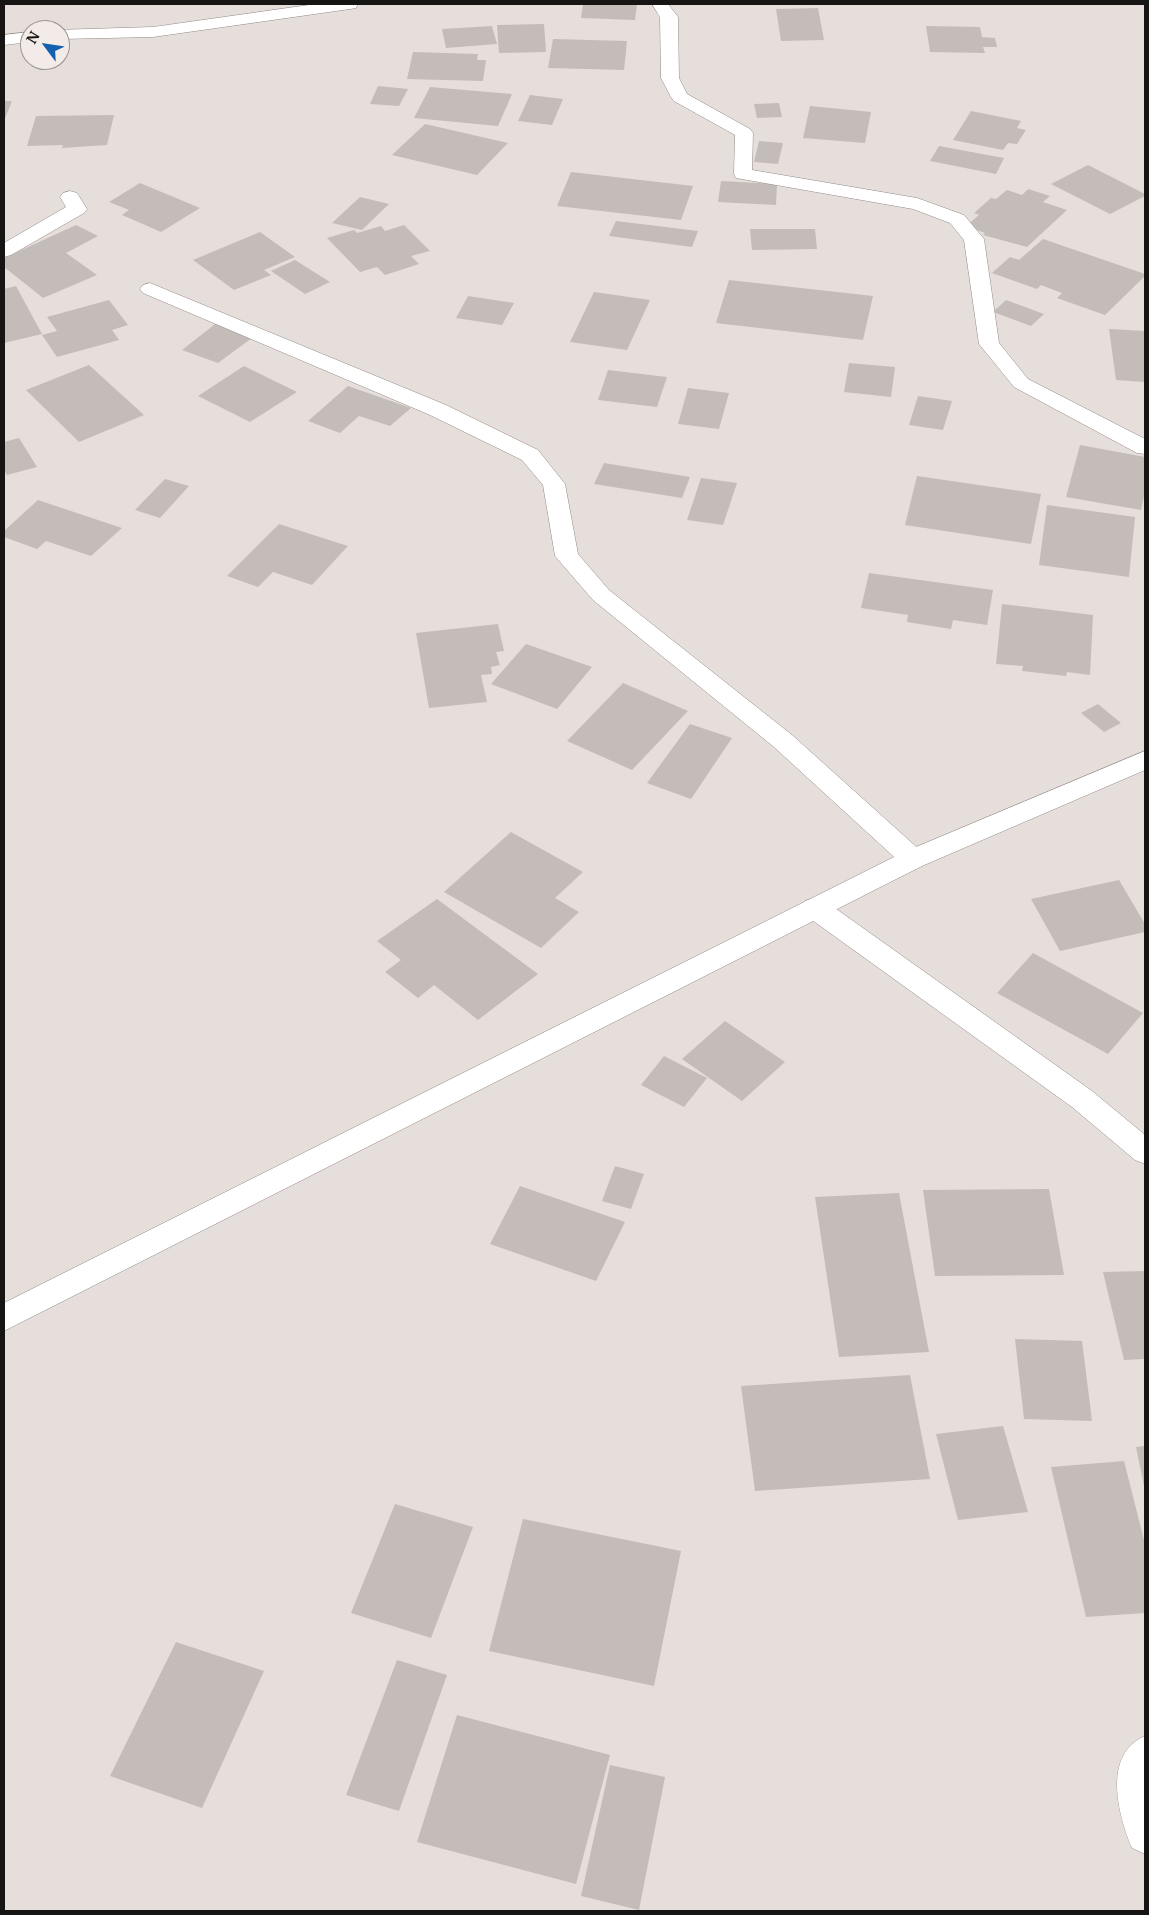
<!DOCTYPE html>
<html>
<head>
<meta charset="utf-8">
<style>
  body { margin:0 }
  #map { position:relative; width:1149px; height:1915px; overflow:hidden; background:#e6dedb; font-family:Merriweather,serif }
  canvas { display:block }
  .frame { position:absolute; inset:0; border:5px solid #171513; pointer-events:none }
  .north { position:absolute; left:20px; top:20px; width:50px; height:50px; box-sizing:border-box; background:#f3ebe8; border:1px solid #9b9593; border-radius:50%; rotate:301deg; font-size:14px; font-weight:700; line-height:20px; text-align:center; color:#171513 }
  .north::after { content:''; display:block; margin:auto; width:18px; height:22px; background:#1360af; clip-path:polygon(50% 0,100% 100%,50% 72%,0 100%) }
</style>
</head>
<body>
<div id="map">
<canvas width="1149" height="1915"></canvas>
<div class="frame"></div>
<div class="north">N</div>
</div>
<script>
const ctx = document.querySelector('canvas').getContext('2d');
ctx.lineJoin = 'round';
function fill(path, color) {
  ctx.fillStyle = color;
  ctx.fill(path, 'evenodd');
}
function strokePath(path, color, width, dash) {
  ctx.strokeStyle = color;
  ctx.lineWidth = width;
  ctx.lineCap = dash ? 'butt' : 'round';
  ctx.setLineDash(dash || []);
  ctx.stroke(path);
}
fill(new Path2D(`
  M583,4H637L635,20L581,18Z
  M818,8L824,40L781,41L776,9Z
  M544,24L546,52L499,53L497,25Z
  M492,26L497,44L446,48L442,29Z
  M926,26L980,27L982,37L995,38L997,47H983L985,53L930,52Z
  M553,39L627,41L624,70L548,68Z
  M413,52L478,54L477,60H486L483,81L407,79Z
  M378,86L408,89L399,106L370,104Z
  M430,87L512,94L498,126L414,118Z
  M530,95L563,99L552,125L518,121Z
  M4,101H12L4,121Z
  M779,103L782,117L757,118L754,104Z
  M810,106L871,112L865,143L803,138Z
  M971,111L1021,121L1017,128L1026,130L1017,144L1008,143L1003,150L953,140Z
  M114,115L107,145L62,148L63,145L27,146L36,116Z
  M425,124L508,143L477,175L392,155Z
  M759,141L783,143L778,164L754,162Z
  M939,146L1004,158L996,174L930,161Z
  M1088,165L1145,194V196L1110,214L1051,184Z
  M571,172L693,186L681,220L557,206Z
  M721,181L777,184L776,205L718,202Z
  M140,183L200,208L161,232L122,215L129,210L109,202Z
  M1028,189L1050,196L1043,202L1067,210L1027,247L983,235L985,233L966,226L979,215L974,213L991,198L996,199L1007,190L1022,195Z
  M360,197L389,204L362,230L332,223Z
  M616,221L698,231L692,247L609,236Z
  M76,225L98,236L66,253L97,275L43,298L4,267V258Z
  M404,225L430,251L411,256L419,264L385,275L377,267L360,272L327,238L354,230L357,233L381,226L385,231Z
  M750,229H815L817,249L752,250Z
  M260,232L295,257L264,270L271,275L234,290L193,260Z
  M1043,239L1145,274V276L1105,315L1057,298L1062,293L1041,285L1037,289L992,273L1010,257L1019,260Z
  M295,260L330,282L305,294L271,271Z
  M729,280L873,296L863,340L716,323Z
  M16,286L42,334L4,343V289Z
  M594,292L650,300L627,350L570,342Z
  M468,296L514,303L502,325L456,318Z
  M109,300L128,325L112,330L119,340L57,357L42,335L57,331L47,317Z
  M1006,300L1044,314L1031,326L993,312Z
  M219,321L256,335L218,363L182,350Z
  M1109,329L1145,331V382L1116,380Z
  M849,363L895,367L891,397L844,392Z
  M89,365L144,415L79,442L26,390Z
  M244,366L297,392L250,422L198,396Z
  M608,370L667,377L657,407L598,400Z
  M348,386L411,408L390,426L359,416L340,433L308,421Z
  M688,388L729,393L719,429L678,424Z
  M918,396L952,401L943,430L909,425Z
  M19,438L37,467L7,475L4,470V442Z
  M1080,445L1145,457V492L1141,510L1066,497Z
  M604,463L690,477L682,498L594,484Z
  M917,476L1041,494L1031,544L905,525Z
  M701,478L737,483L723,525L687,520Z
  M165,479L189,486L160,518L135,510Z
  M38,500L122,528L91,556L46,541L37,549L4,537V531Z
  M1047,505L1135,517L1129,577L1039,565Z
  M279,524L348,546L312,585L273,572L258,587L227,576Z
  M869,573L993,590L987,625L953,620L951,629L907,622L908,615L861,608Z
  M1002,604L1093,615L1090,675L1067,672L1066,676L1022,671L1023,666L996,664Z
  M498,624L504,651L496,652L500,665L491,667L492,674L481,675L487,702L429,708L416,633Z
  M526,644L592,667L557,709L491,684Z
  M623,683L688,711L632,770L567,741Z
  M1098,704L1121,723L1104,732L1081,713Z
  M690,724L732,738L691,799L647,783Z
  M511,832L583,872L555,898L579,912L541,948L444,892Z
  M1119,880L1145,924V932L1060,951L1031,899Z
  M437,899L538,974L478,1020L434,985L418,998L385,972L401,960L377,941Z
  M1033,953L1143,1013L1108,1054L997,993Z
  M725,1021L785,1062L742,1101L682,1059Z
  M664,1056L707,1078L684,1107L641,1085Z
  M615,1166L644,1174L631,1209L602,1201Z
  M520,1186L625,1222L596,1281L490,1244Z
  M1049,1189L1064,1275L935,1276L923,1190Z
  M899,1193L929,1352L839,1357L815,1197Z
  M1145,1271V1359L1124,1360L1103,1272Z
  M1015,1339L1082,1341L1092,1421L1024,1419Z
  M910,1375L930,1479L755,1491L741,1386Z
  M1003,1426L1028,1512L958,1520L936,1434Z
  M1145,1446V1486H1144L1136,1447Z
  M1124,1461L1145,1544V1613L1086,1617L1051,1467Z
  M395,1504L473,1527L431,1638L351,1613Z
  M523,1519L681,1551L654,1686L489,1651Z
  M176,1642L264,1671L202,1808L110,1776Z
  M397,1660L447,1675L399,1811L346,1795Z
  M457,1715L610,1755L576,1884L417,1842Z
  M610,1765L665,1777L639,1910L581,1896Z`), '#c4bcb9');
const street = new Path2D(`
  M316,4H358L356,8L350,9L153,37L60,39V30H55L153,27Z
  M652,4H668L678,17L679,78L687,94L750,129L753,133L752,170L917,198L964,215L984,239L999,343L1028,379L1145,439V454L1137,453L1014,387L979,344L964,240L950,223L913,209L736,178L734,174L735,135L674,101L671,97L661,78L660,17Z
  M30,32V42L4,45V35Z
  M70,191L77,193L87,209L84,213L11,255L4,257V243L66,207L60,197L63,193Z
  M150,283L446,405L538,450L565,484L578,554L609,590L792,735L922,852L926,859L922,866L913,868L904,866L774,747L593,600L555,556L543,485L522,460L430,415L143,293L140,289L143,285Z
  M815,898L825,901L1092,1091L1145,1135V1164L1135,1160L1072,1107L805,915L802,908L805,901Z
  M1145,1736V1854L1132,1848C1118,1815 1102,1754 1145,1736Z`);
const secondary = new Path2D(`
  M1145,751V770L922,866L4,1331V1303L904,852Z`);
strokePath(street, '#918a87', 1);
strokePath(secondary, '#918a87', 1);
fill(street, '#fff');
fill(secondary, '#fff');
</script>
</body>
</html>
